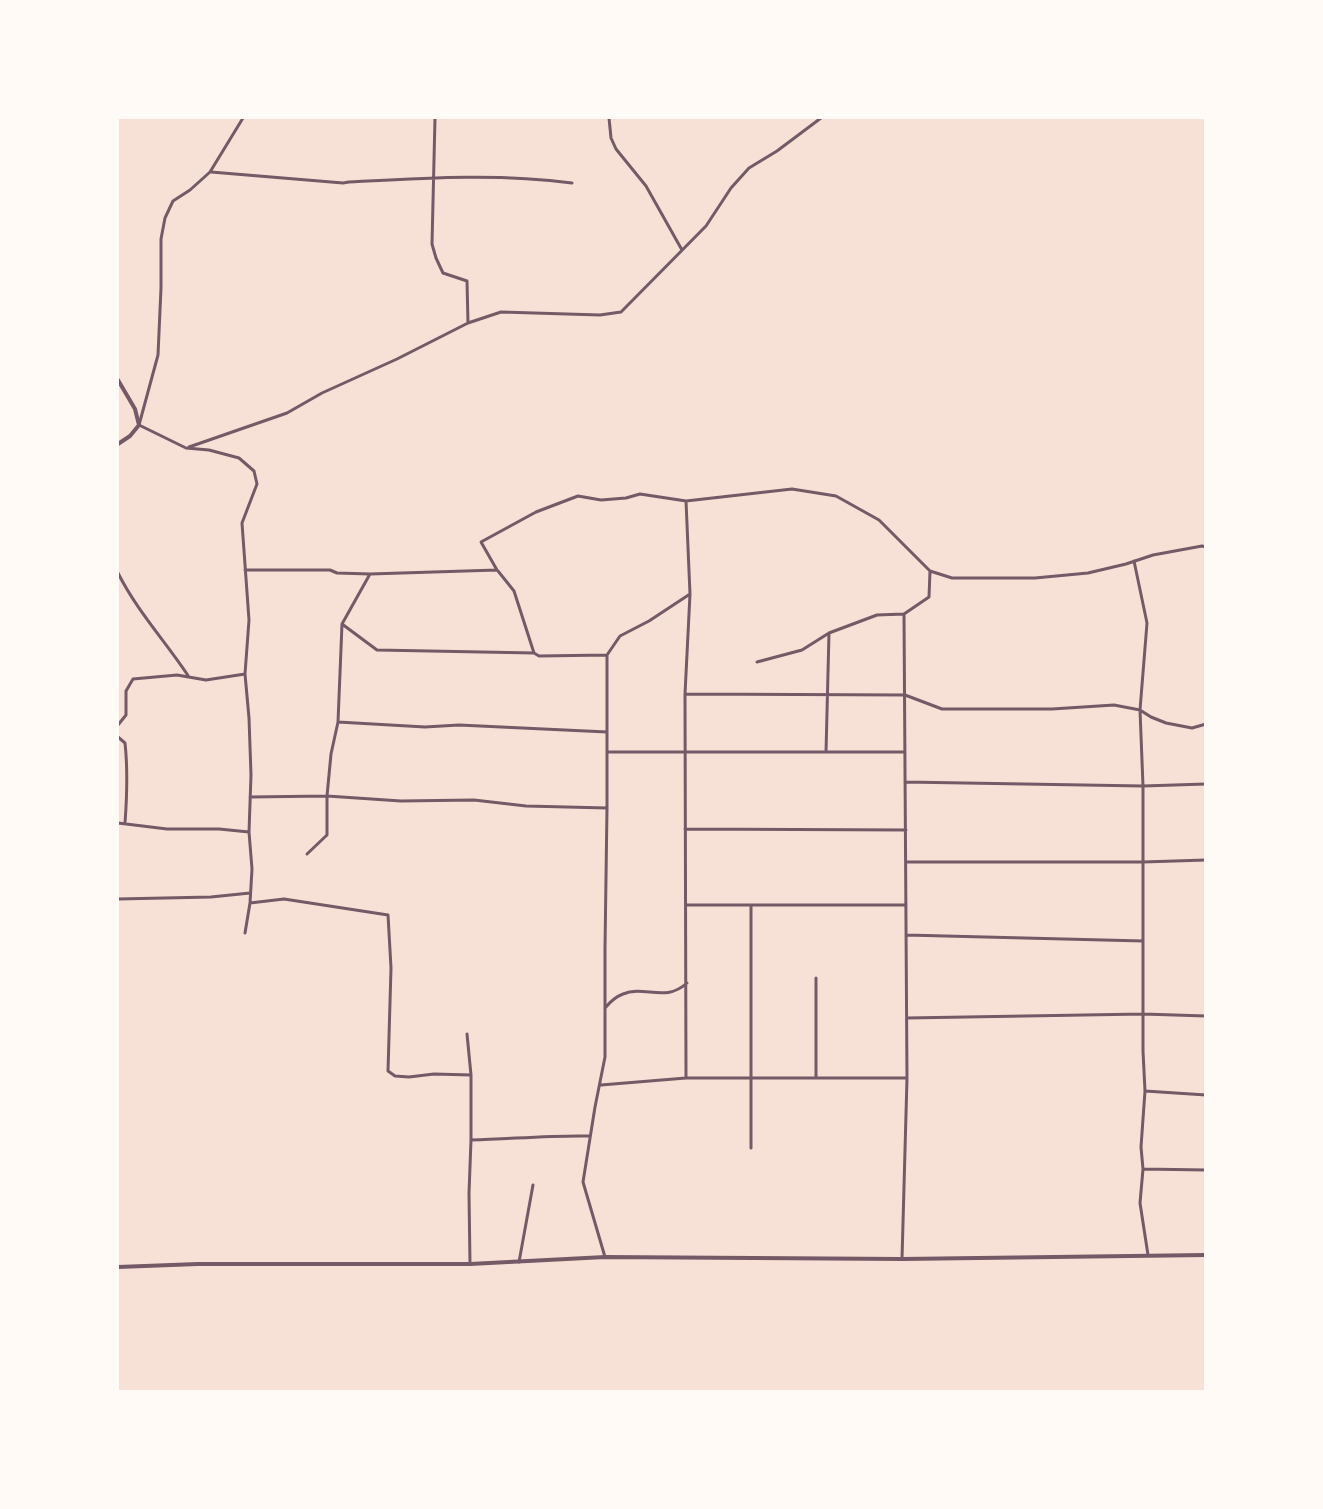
<!DOCTYPE html>
<html>
<head>
<meta charset="utf-8">
<style>
  body { margin:0 }
  #map { position:relative; width:1323px; height:1509px; overflow:hidden; background:#f7e1d7; font-family:Overpass,sans-serif }
  canvas { display:block }
  .frame { position:absolute; inset:0; border:119px solid #fffaf5; pointer-events:none }
</style>
</head>
<body>
<div id="map">
<canvas width="1323" height="1509"></canvas>
<div class="frame"></div>
</div>
<script>
const ctx = document.querySelector('canvas').getContext('2d');
ctx.lineJoin = 'round';
function strokePath(path, color, width, dash) {
  ctx.strokeStyle = color;
  ctx.lineWidth = width;
  ctx.lineCap = dash ? 'butt' : 'round';
  ctx.setLineDash(dash || []);
  ctx.stroke(path);
}
strokePath(new Path2D(`
  M243,118L210,172L190,190L173,201L165,218L161,239V288L158,355L139,425L186,448L209,450L239,458L254,471L257,484L242,523L249,620L245,674L249,718L251,775L249,832L252,869L250,903L245,933
  M435,118L432,244L436,258L443,273L467,281L468,323
  M609,118L611,138L616,149L646,186L682,250
  M211,172L343,183L349,182C423,178 498,173 572,183
  M189,447L287,413L322,393L397,359L468,323L501,312L600,315L621,312L706,226L731,188L749,168L777,151L821,118
  M1134,561L1147,623L1140,710L1143,786V1051L1145,1091L1141,1147L1143,1169L1140,1203L1148,1255
  M245,570H330L337,573L370,574L497,570L481,542L536,512L578,496L601,500L626,498L640,494L686,501L792,489L836,496L879,520L930,571L952,578H1035L1088,573L1126,564L1153,555L1202,546L1206,547
  M498,571L514,591L534,653
  M118,573C137,611 166,642 189,677
  M342,624L377,650L534,653L539,656L607,655
  M757,662L802,650L829,633L877,615L904,614L929,597L930,571
  M685,694L905,695L942,709H1052L1114,705L1140,710L1151,717L1166,723L1192,728L1206,724
  M338,722L425,727L459,725L607,732
  M118,725L126,715V691L133,679L177,675L206,680L245,674
  M118,737L125,743C128,770 127,796 125,823
  M607,752H905
  M826,752L829,633
  M905,782L1143,786L1206,784
  M250,797L327,796L401,801L474,800L526,806L607,808
  M118,823L167,829H219L249,832
  M685,829L906,830
  M307,854L327,835V796L331,754L338,722L342,624L370,574
  M906,862H1143L1206,860
  M118,899L211,897L250,893
  M250,903L284,899L388,915L391,968L388,1071L395,1076L409,1077L434,1074L471,1075
  M686,905H906
  M751,905V1148
  M906,935L1143,941
  M816,978V1078
  M605,1008C610,1002 615,997 623,994C645,985 665,1003 687,983
  M907,1018L1143,1014L1206,1016
  M467,1034L471,1075V1140L469,1193L470,1264
  M686,1078L685,694L690,594L686,501
  M601,1085L686,1078H907
  M1145,1091L1206,1095
  M471,1140C511,1139 550,1135 590,1136
  M1143,1169L1206,1170
  M605,1257L583,1182L595,1107L605,1057V948L607,808V655L620,636L649,621L690,594
  M902,1259L907,1078L904,614
  M519,1262L533,1185`), '#755966', 3);
strokePath(new Path2D(`
  M118,380L135,409L139,425L130,436L118,444
  M118,1267L198,1264H470L605,1257L902,1259L1206,1255`), '#755966', 4);
</script>
</body>
</html>
